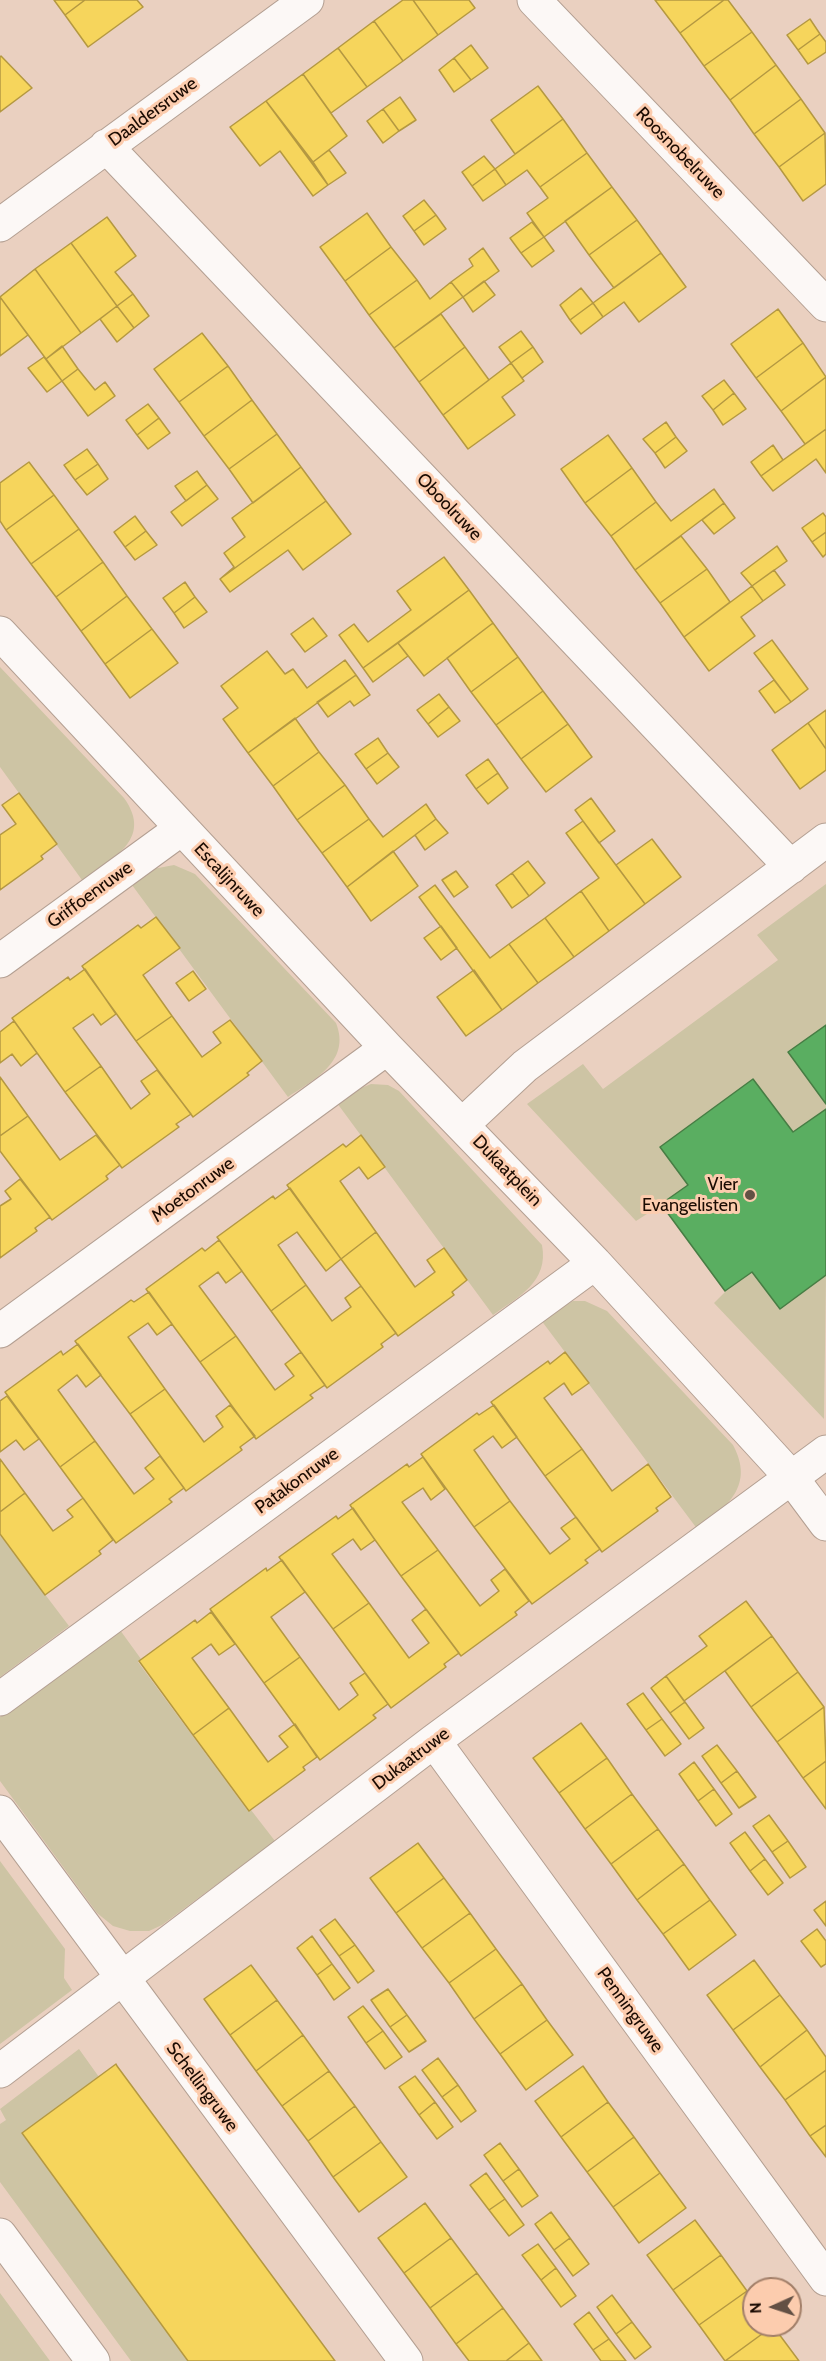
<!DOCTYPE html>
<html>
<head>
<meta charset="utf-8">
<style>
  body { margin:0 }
  #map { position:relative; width:826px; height:2361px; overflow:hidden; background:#ead0c0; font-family:Cabin,sans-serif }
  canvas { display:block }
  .north { position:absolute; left:742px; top:2277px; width:60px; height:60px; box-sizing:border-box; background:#fcccae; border:2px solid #a27f69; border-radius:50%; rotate:267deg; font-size:16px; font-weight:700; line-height:24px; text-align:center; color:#1b0b02 }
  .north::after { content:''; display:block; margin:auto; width:21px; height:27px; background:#635044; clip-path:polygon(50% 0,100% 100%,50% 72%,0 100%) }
</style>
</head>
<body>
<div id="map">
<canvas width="826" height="2361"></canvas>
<div class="north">N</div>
</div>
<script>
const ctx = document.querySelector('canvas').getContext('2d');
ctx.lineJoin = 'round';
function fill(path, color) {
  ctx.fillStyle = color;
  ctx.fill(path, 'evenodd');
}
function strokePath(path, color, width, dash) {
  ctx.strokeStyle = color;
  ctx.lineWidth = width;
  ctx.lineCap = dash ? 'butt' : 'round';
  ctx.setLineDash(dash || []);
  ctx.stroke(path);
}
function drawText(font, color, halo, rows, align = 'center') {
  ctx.font = font + ' Cabin,sans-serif';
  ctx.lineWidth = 6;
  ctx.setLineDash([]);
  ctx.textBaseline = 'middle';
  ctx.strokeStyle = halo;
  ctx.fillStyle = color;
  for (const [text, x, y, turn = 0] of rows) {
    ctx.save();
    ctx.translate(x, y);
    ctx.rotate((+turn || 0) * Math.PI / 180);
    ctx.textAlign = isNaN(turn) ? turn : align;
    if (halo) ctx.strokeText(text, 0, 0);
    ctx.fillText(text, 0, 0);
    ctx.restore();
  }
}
fill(new Path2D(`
  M0,667L124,798C154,840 111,859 82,880L0,767Z
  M174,865L195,874L336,1023C351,1061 315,1079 288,1097L132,885L153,869Z
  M826,884V1025L789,1052L826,1104V1109L793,1132L753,1079L660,1147L688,1185L661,1205L725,1291L752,1272L826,1275L824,1419L714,1303L725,1292L661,1205L636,1221L527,1104L583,1064L603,1089L778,960L757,935Z
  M371,1084L388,1085L399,1091L542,1245C549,1282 518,1297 493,1315L337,1103L356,1090Z
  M573,1301H585L607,1311L733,1445C755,1486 727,1506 698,1530L541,1320Z
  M0,1535L69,1626L0,1677Z
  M120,1630L141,1659L138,1662L248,1811L251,1810L275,1841L162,1925L149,1931H130L113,1926L97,1913L0,1781V1717Z
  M0,1861L65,1949L64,1978L72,1990L0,2044Z
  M79,2049L99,2077L22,2134L189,2361H131L0,2182V2124L6,2120L0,2109Z
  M0,2293L50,2361H0Z`), '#cdc4a4');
const homes = new Path2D(`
  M54,0H85L65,15Z
  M85,0H137L143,7L88,47L65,15Z
  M403,0H413L438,35L403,61L374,21Z
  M413,0H469L475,8L438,35Z
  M655,0H724L680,33Z
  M724,0H728L752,32L704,66L680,33Z
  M810,19L820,34L798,50L787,35Z
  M374,21L403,61L367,87L338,48Z
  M752,32L776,65L730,100L704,66Z
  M820,34L826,42V52L808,64L798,50Z
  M471,45L488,68L471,80L454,58Z
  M338,48L367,87L331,113L303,74Z
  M1,56L32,88L0,112V57Z
  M454,58L471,80L454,92L439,70Z
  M776,65L801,99L754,134L730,100Z
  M303,74L347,136L313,162L266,101Z
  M538,86L563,119L515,154L491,120Z
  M400,97L416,120L399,131L383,109Z
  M801,99L825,133L779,167L754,134Z
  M266,101L328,185L313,196L280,151L260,166L230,127Z
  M383,109L399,131L383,143L367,121Z
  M563,119L587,153L540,187L527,170L506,185L495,169Z
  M825,133L826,184L803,201L779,167Z
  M329,150L346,173L328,185L313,162Z
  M587,153L612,187L544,237L527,213L548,198L540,187Z
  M484,156L495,169L472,186L462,172Z
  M495,169L506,185L483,201L472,186Z
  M612,187L637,220L589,255L565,221Z
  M424,200L436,215L414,231L403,216Z
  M367,213L391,247L345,281L320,247Z
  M436,215L446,229L424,245L414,231Z
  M107,217L136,256L115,272L133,294L117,306L71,243Z
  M637,220L661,253L614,288L589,255Z
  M532,222L544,237L521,253L510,238Z
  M544,237L554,251L532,267L521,253Z
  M71,243L117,306L81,333L35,269Z
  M391,247L417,280L369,315L345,281Z
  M483,248L499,271L463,297L451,282L473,266L469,259Z
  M661,253L686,287L639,322L624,302L603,317L593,303Z
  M35,269L81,333L46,359L0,297Z
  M417,280L430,299L451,282L463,297L394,348L369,315Z
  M484,281L495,295L473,312L463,297Z
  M581,288L593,303L570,320L560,305Z
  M133,294L149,316L134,328L117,306Z
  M0,297L28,335L0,356Z
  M593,303L603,317L581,334L570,320Z
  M117,306L134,328L117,342L100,319Z
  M778,309L803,343L756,378L731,344Z
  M441,314L465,347L419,382L394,348Z
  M521,331L533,347L511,363L499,347Z
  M202,333L228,366L179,402L154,369Z
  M803,343L826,377L781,411L756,378Z
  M62,346L78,369L62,381L46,359Z
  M465,347L489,380L443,415L419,382Z
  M533,347L543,362L522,378L511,363Z
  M44,357L62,381L47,392L28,368Z
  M511,363L524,381L502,397L515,415L468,449L443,415Z
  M228,366L252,400L204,436L179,402Z
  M78,369L95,390L105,382L115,396L88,416L62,381Z
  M826,377V429L805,444L781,411Z
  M724,380L734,393L713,410L702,396Z
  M734,393L746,409L723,425L713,410Z
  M252,400L277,434L229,469L204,436Z
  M148,404L159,418L137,435L126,420Z
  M159,418L170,433L148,449L137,435Z
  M666,422L676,437L655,453L643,439Z
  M826,429V473L816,459L773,491L761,476Z
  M277,434L301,467L253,503L229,469Z
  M608,435L632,468L585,503L561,469Z
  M676,437L687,451L665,468L655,453Z
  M773,445L783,460L761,476L751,462Z
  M87,449L98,464L75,480L64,465Z
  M29,462L54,495L6,530L0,521V483Z
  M98,464L108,479L87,495L75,480Z
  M301,467L326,501L220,579L234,567L224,553L245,537L232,518Z
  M632,468L656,502L611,536L585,503Z
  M197,471L207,485L186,501L175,486Z
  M207,485L218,499L182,526L171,512Z
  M714,489L724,503L635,570L611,536L656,502L671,521Z
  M54,495L79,529L31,564L6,530Z
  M326,501L351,534L303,570L288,550L230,592L220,579Z
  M724,503L735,518L714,534L702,520Z
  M823,513L826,517V532L812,542L802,528Z
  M135,516L146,531L125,547L114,532Z
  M79,529L103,562L56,597L31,564Z
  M146,531L157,545L135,560L125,547Z
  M826,532V554L823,557L812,542Z
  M681,536L707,569L660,603L635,570Z
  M777,546L787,561L752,586L741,573Z
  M444,557L469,590L363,668L339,635L354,624L368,642L411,610L397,591Z
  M103,562L127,596L81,631L56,597Z
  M707,569L730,602L684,637L660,603Z
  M774,570L785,585L763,601L752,586Z
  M185,582L195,597L174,613L163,598Z
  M752,586L763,601L741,617L755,636L709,671L684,637Z
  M469,590L493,623L424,676L398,643Z
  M127,596L152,629L105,664L81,631Z
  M195,597L207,612L184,628L174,613Z
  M313,618L327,636L305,652L291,634Z
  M493,623L518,657L471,692L447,658Z
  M152,629L178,663L130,698L105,664Z
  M772,640L808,689L791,702L754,653Z
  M398,643L408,656L373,682L363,668Z
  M267,651L285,674L293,669L307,688L345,660L356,675L248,753L223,719L238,708L221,686Z
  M518,657L543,691L496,725L471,692Z
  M356,675L370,695L354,706L350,701L328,717L317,702Z
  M774,680L791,702L775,713L759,691Z
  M543,691L568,724L521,759L496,725Z
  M439,694L449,707L428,724L417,710Z
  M449,707L460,721L438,737L428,724Z
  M826,710V749L808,723Z
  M295,718L319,752L273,786L248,753Z
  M808,723L826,749V770L800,789L772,750Z
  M568,724L592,757L546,792L521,759Z
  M378,738L388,753L366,769L355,754Z
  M319,752L345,785L297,820L273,786Z
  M388,753L399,767L377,784L366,769Z
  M488,759L498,773L476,789L466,775Z
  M498,773L508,788L488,804L476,789Z
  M345,785L369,819L322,853L297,820Z
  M19,793L57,844L41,856L43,859L0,890V835L16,824L2,805Z
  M591,798L615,831L599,843L575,810Z
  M426,804L436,819L347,887L322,853L369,819L383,837Z
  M436,819L448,833L425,850L415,835Z
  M583,821L645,904L609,931L581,891L599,878L566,833Z
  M652,839L681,877L645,904L616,865Z
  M393,851L418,886L371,921L347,887Z
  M528,861L545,883L529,896L512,873Z
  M456,871L468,887L454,897L442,880Z
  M512,873L529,896L512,908L496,885Z
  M435,885L490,958L509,944L538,983L502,1010L419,897Z
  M581,891L609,931L574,957L545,918Z
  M156,917L180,948L143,975L172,1016L136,1041L82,966L138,925L141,928Z
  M545,918L574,957L538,983L509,944Z
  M441,926L457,948L441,960L424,938Z
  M85,969L116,1014L101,1025L93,1014L73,1028L101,1066L65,1092L12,1018L68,977L70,980Z
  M474,970L502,1010L466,1036L437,997Z
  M193,971L206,989L189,1001L176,983Z
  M172,1016L202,1057L221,1043L213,1032L230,1020L262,1061L247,1073L249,1075L193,1117L136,1041Z
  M14,1021L37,1053L21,1066L12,1054L0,1063V1032Z
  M101,1066L131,1109L150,1094L141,1081L157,1070L191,1114L176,1124L179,1127L122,1168L65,1092Z
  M0,1077L28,1116L0,1136Z
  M28,1116L60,1160L96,1135L120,1165L106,1176L108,1179L52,1220L0,1151V1136Z
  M361,1135L385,1167L368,1179L359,1167L340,1181L376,1232L341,1259L287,1185L343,1144L346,1147Z
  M20,1179L50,1217L35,1228L37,1231L0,1258V1206L11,1199L5,1191Z
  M290,1188L341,1259L326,1271L297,1232L278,1245L306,1285L271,1311L217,1237L273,1196L275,1199Z
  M376,1232L415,1287L435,1272L427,1260L444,1248L467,1280L452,1292L454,1295L398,1336L341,1259Z
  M219,1240L242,1271L226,1283L218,1272L199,1286L236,1336L200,1362L146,1289L202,1248L205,1251Z
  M306,1285L332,1321L351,1307L345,1298L361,1286L396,1333L381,1344L383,1347L327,1388L271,1311Z
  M149,1292L172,1324L157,1335L148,1323L128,1337L165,1389L130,1414L75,1341L131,1300L134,1302Z
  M236,1336L275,1390L294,1376L285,1364L301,1352L325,1385L310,1395L313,1398L256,1439L200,1362Z
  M78,1344L101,1375L86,1387L77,1375L58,1390L95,1441L60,1467L5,1392L61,1351L63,1355Z
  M565,1352L589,1383L572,1395L564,1383L544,1398L582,1449L545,1476L491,1402L548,1361L550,1364Z
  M165,1389L204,1442L223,1427L216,1416L230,1405L255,1436L240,1447L242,1450L186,1491L130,1414Z
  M7,1396L39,1439L24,1450L16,1440L0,1452V1401Z
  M494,1405L517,1437L502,1448L493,1436L474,1450L510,1501L474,1527L421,1454L477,1413L479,1415Z
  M95,1441L134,1494L154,1479L145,1468L160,1456L184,1488L169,1499L172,1502L116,1543L60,1467Z
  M582,1449L612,1491L648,1464L671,1497L656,1508L658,1511L602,1552L545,1476Z
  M423,1457L445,1489L431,1500L423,1488L402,1502L438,1550L401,1576L350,1505L407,1464L409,1467Z
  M0,1459L25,1493L0,1512Z
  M25,1493L53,1531L73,1517L67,1510L83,1498L113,1540L99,1551L101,1554L45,1595L0,1534V1512Z
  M510,1501L550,1554L570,1539L561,1528L576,1517L600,1549L585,1560L588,1563L532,1604L474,1527Z
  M353,1508L375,1540L361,1550L353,1539L332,1554L369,1603L333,1629L279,1557L336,1516L338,1519Z
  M438,1550L480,1606L499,1591L491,1580L505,1569L529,1601L515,1612L517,1615L461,1656L401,1576Z
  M282,1560L305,1592L271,1617L300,1657L264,1683L210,1609L266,1568L267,1571Z
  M746,1601L772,1636L684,1701L666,1676L707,1646L699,1636Z
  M369,1603L409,1658L429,1643L412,1620L426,1609L459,1653L444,1664L446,1667L391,1708L333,1629Z
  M211,1612L235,1644L219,1655L211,1644L192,1658L229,1708L193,1735L139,1661L195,1620L197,1623Z
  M772,1636L798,1672L751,1707L725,1671Z
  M300,1657L339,1710L358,1695L350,1683L365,1673L388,1704L373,1715L376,1718L320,1760L264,1683Z
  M798,1672L824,1707L777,1742L751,1707Z
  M666,1676L685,1702L670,1713L651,1688Z
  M643,1693L662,1719L646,1730L627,1704Z
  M685,1702L704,1728L689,1739L670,1713Z
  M824,1707L826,1761L803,1778L777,1742Z
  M229,1708L268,1762L288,1747L279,1736L295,1724L317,1757L303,1767L305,1770L249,1811L193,1735Z
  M662,1719L681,1744L665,1756L646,1730Z
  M581,1723L607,1758L559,1793L533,1758Z
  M717,1745L737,1771L721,1783L702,1756Z
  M607,1758L632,1794L585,1829L559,1793Z
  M826,1761V1809L803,1778Z
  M694,1762L714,1789L698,1801L679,1774Z
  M737,1771L756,1797L739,1808L721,1783Z
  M714,1789L732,1814L716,1826L698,1801Z
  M632,1794L658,1829L611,1864L585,1829Z
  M769,1815L788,1841L772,1852L753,1826Z
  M658,1829L684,1864L637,1900L611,1864Z
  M745,1832L765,1859L750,1871L730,1843Z
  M788,1841L806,1867L790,1878L772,1852Z
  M418,1843L444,1878L396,1913L370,1878Z
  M765,1859L783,1883L768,1895L750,1871Z
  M684,1864L710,1900L663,1934L637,1900Z
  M444,1878L470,1913L422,1948L396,1913Z
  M710,1900L736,1935L689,1970L663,1934Z
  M826,1901V1926L814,1910Z
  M470,1913L496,1949L449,1983L422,1948Z
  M335,1919L355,1945L339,1956L320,1930Z
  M817,1929L826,1941V1964L821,1967L801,1941Z
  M312,1936L332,1964L317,1975L297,1948Z
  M355,1945L374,1971L358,1983L339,1956Z
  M496,1949L522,1984L474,2019L449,1983Z
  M754,1960L780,1995L733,2030L707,1995Z
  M332,1964L350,1988L334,2000L317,1975Z
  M251,1965L277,2000L230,2035L204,1999Z
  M522,1984L547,2020L500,2054L474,2019Z
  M388,1989L407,2015L390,2027L371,2000Z
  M780,1995L807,2030L760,2067L733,2030Z
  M277,2000L303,2035L256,2071L230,2035Z
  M363,2006L383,2031L366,2043L348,2017Z
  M407,2015L426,2041L409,2052L390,2027Z
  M547,2020L573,2055L526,2090L500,2054Z
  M807,2030L826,2057V2070L785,2100L760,2067Z
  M383,2031L402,2057L385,2069L366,2043Z
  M303,2035L329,2071L282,2106L256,2071Z
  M438,2058L458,2085L442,2097L422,2070Z
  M116,2064L117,2066L335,2361H188L22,2133Z
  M583,2066L608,2102L561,2137L535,2101Z
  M826,2070V2125L810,2136L785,2100Z
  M329,2071L355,2106L308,2141L282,2106Z
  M415,2076L435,2102L419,2115L399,2087Z
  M458,2085L476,2111L461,2122L442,2097Z
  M435,2102L453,2127L437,2139L419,2115Z
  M608,2102L634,2137L587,2172L561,2137Z
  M355,2106L381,2142L333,2177L308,2141Z
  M826,2125V2157L810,2136Z
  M634,2137L660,2173L613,2207L587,2172Z
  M381,2142L407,2177L359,2212L333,2177Z
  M500,2143L519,2169L503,2181L484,2155Z
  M519,2169L538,2196L522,2207L503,2181Z
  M486,2173L505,2199L489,2210L470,2185Z
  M660,2173L686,2208L639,2243L613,2207Z
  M505,2199L524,2225L509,2236L489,2210Z
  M425,2203L451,2238L404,2273L378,2238Z
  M551,2212L570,2238L554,2250L535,2224Z
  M695,2220L721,2255L673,2290L647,2255Z
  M451,2238L477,2273L430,2308L404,2273Z
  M570,2238L589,2264L573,2276L554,2250Z
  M538,2244L556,2268L541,2280L522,2255Z
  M721,2255L747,2291L699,2325L673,2290Z
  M556,2268L576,2296L561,2307L541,2280Z
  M477,2273L503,2308L456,2344L430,2308Z
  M747,2291L754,2301V2325L773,2326L725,2361L699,2325Z
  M612,2295L632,2322L616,2334L597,2307Z
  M503,2308L529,2343L506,2361H469L456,2344Z
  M589,2312L609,2339L593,2350L574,2324Z
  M632,2322L651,2347L635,2359L616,2334Z
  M773,2326L799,2361H725Z
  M609,2339L626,2361H601L593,2350Z
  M529,2343L542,2361H506Z`);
fill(homes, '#f6d55c');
strokePath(homes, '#b49841', 1.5);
const public = new Path2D(`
  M826,1025V1104L788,1052Z
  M753,1079L793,1132L826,1109V1275L780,1309L752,1272L725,1291L661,1204L688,1185L660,1147Z`);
fill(public, '#5aae61');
strokePath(public, '#477d44', 1.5);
const minor = new Path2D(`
  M534,0L826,305
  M106,146L791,867
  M0,225L307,0
  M0,633L387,1048L595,1263L791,1477L826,1524
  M0,961L181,829
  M462,1125L525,1066L826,840
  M0,1331L387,1048
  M0,1699L595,1263
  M434,1741L826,2279
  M0,1812L406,2361
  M0,2071L434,1741L826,1452
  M0,2235L93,2361`);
strokePath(minor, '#b39f92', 35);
strokePath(minor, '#fcf8f6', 33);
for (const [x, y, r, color] of [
  [750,1195,6,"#635044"]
]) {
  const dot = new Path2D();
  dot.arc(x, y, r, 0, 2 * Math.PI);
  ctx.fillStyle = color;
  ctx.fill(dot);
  strokePath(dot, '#fcccae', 2);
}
drawText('18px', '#1b0b02', '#fcccae', [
  ["Daaldersruwe",153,112,-36],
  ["Roosnobelruwe",680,153,46],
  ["Oboolruwe",449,507,46],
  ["Escalijnruwe",229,880,47],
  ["Griffoenruwe",90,895,-36],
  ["Dukaatplein",507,1171,46],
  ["Moetonruwe",193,1190,-36],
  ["Patakonruwe",297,1481,-36],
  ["Dukaatruwe",411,1759,-37],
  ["Penningruwe",630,2010,54],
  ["Schellingruwe",202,2087,53]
]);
drawText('18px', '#1b0b02', '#fcccae', [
  ["Vier",738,1185],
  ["Evangelisten",738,1206]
], 'right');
</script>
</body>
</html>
